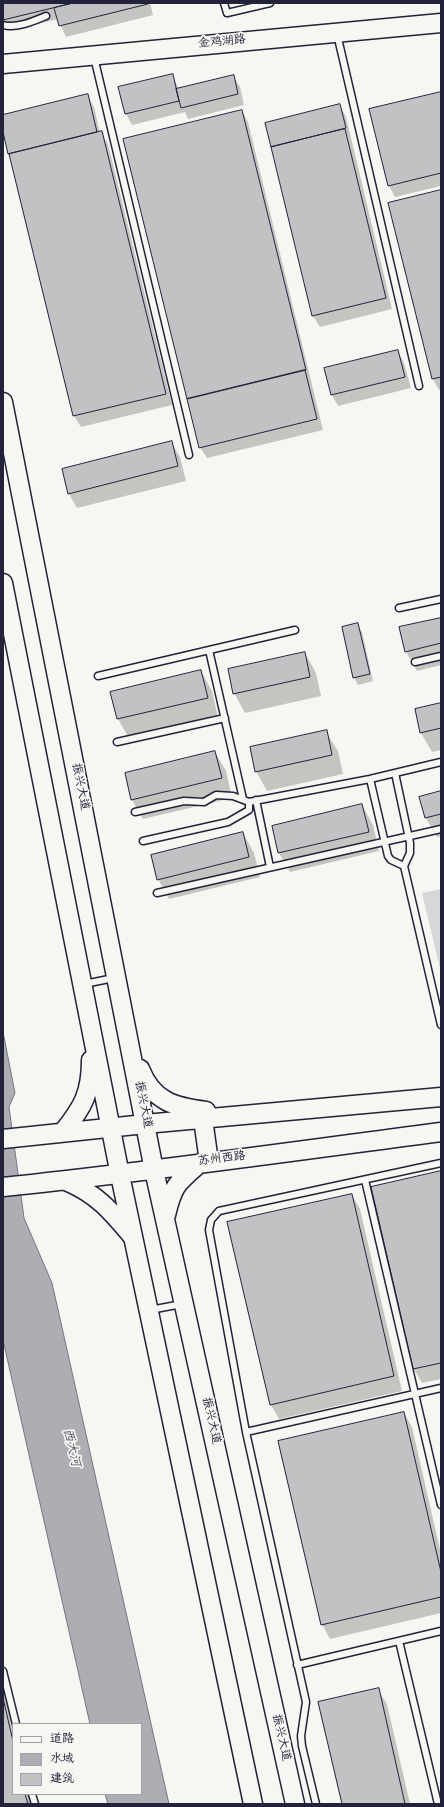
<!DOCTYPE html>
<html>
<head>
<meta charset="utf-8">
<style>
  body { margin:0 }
  #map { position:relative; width:444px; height:1807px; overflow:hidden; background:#f6f6f2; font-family:Dekko,"LXGW WenKai TC",sans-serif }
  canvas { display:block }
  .frame { position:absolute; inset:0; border:4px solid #22223b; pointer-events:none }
  .legend { position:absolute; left:12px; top:1723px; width:130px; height:72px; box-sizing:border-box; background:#f6f6f2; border:1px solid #a1a1a9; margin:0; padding:5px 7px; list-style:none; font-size:12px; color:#22223b }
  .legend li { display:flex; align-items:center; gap:8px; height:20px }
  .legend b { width:20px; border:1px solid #a1a1a9 }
</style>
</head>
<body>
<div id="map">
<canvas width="444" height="1807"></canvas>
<div class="frame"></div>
<ul class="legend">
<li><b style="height:5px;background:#f6f6f2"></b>道路</li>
<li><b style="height:11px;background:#adadb3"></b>水域</li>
<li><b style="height:11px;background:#c2c2c4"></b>建筑</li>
</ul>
</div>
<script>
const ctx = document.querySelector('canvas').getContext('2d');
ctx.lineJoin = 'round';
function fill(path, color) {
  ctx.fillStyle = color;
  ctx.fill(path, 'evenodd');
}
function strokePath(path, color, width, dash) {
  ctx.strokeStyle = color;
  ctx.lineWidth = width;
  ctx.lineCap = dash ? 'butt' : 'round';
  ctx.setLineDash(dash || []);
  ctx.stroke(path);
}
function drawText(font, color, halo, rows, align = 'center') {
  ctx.font = font + ' Dekko,"LXGW WenKai TC",sans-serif';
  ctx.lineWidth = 3.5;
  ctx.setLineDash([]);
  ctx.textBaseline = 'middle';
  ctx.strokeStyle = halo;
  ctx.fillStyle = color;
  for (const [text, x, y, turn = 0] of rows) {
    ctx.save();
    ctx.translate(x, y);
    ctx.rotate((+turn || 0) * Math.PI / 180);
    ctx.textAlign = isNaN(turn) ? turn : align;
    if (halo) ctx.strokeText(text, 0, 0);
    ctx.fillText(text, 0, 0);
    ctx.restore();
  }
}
fill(new Path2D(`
  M441,889V973L422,893Z`), '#d7d7d7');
const water = new Path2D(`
  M3,1032L15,1093L9,1107L24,1218L52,1283L169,1804H108L105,1794H141V1724H90L3,1340Z`);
fill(water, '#adadb3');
strokePath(water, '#757583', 1);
fill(new Path2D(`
  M3,3H150L153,15L66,37L58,19L10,31L4,20Z
  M172,75L179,89L233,76L240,87L244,105L188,119L185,112L132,125L126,114L120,88Z
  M441,93V186L395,197L389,186L370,110Z
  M87,95L94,107L100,133L101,132L108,144L172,405L81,427L74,416L3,128V116Z
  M340,105L346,117L392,309L320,327L313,316L266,123Z
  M242,111L248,122L323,430L207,458L200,447Z
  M441,191V389L439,390L433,379Z
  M398,351L404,363L411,388L338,406L332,395L325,369Z
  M171,442L180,457L186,481L77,508L69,494Z
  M441,619V665L417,671L406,651Z
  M357,624L362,632L373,681L358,685L354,677Z
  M305,653L316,673L321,696L245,713L234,693Z
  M201,671L212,691L218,717L129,738L118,719L112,692Z
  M441,704V750L432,752L421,733Z
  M326,732L338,751L343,774L267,791L256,771Z
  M215,752L226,771L232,798L143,819L132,800L126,773Z
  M441,792V836L437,837L426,818L421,797Z
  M362,805L373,825L379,851L290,872L279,853L273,827Z
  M243,833L254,853L260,877L169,899L158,879Z
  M441,1172V1379L422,1383L414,1369Z
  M352,1195L360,1209L402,1391L279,1419L271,1405L229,1223Z
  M404,1413L412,1427L441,1554V1613L330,1639L322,1624Z
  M3,1685L13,1728V1794H29L31,1804H3Z
  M378,1690L387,1704L410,1804H343Z`), '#0003');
const building = new Path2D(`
  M3,3H73L3,20Z
  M73,3H148V4L59,26L54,8Z
  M173,74L179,101L125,114L118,87Z
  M234,75L238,94L181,108L176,89Z
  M441,92V173L388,186L369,109Z
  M88,94L97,132L8,154L3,132V115Z
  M340,104L346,128L271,147L265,123Z
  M242,110L306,370L187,399L123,139Z
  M345,129L386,298L312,316L271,147Z
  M102,131L166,394L73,416L9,154Z
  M441,190V377L432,379L388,203Z
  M398,350L405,377L331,395L324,368Z
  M305,370L317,419L199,448L187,399Z
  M172,441L178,466L68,494L62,469Z
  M441,618V643L405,652L399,627Z
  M358,623L370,674L353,678L342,627Z
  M305,652L310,677L233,694L228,669Z
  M201,670L208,698L117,719L110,692Z
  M441,703V728L420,733L415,709Z
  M327,730L332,755L255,772L250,747Z
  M215,751L222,778L131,800L125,773Z
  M441,791V814L425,818L419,797Z
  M362,804L369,832L278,853L272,826Z
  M243,832L249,857L157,880L151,855Z
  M441,1171V1363L413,1369L371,1187Z
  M352,1194L394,1376L270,1405L227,1222Z
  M404,1412L441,1572V1597L321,1625L278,1441Z
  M379,1688L405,1804H342L318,1702Z
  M3,1698L13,1741V1794H25L28,1804H3Z`);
fill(building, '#c2c2c4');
strokePath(building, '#22223b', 1);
const lane = new Path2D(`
  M224,3L227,13L270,3
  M3,25C16,29 34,21 46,16
  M337,34L419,386
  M94,57L189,455
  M399,608L441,599
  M209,650L243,799
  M415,662L441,656
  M98,676L295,630
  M117,742L225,718
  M395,773L410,843V853L404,866L441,1025
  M370,779L388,856L391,860L404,866
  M256,800L270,867
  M249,802L370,779L441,762
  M135,812L184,801L204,802L216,795L233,796L249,802V810L228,822L143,841
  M157,893L441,829
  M84,984L114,978
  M365,1180L441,1505
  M150,1310L182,1304
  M246,1432L441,1388
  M399,1641L438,1804
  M297,1665L441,1631
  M3,1671L16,1724
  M32,1794L35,1804
  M316,1804L302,1746L301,1736L306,1702L246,1432L209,1230L211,1220L219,1211L441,1163`);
const secondary = new Path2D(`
  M3,64L441,23
  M3,402L154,1170L295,1804
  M3,583L120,1175L253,1804
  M140,1069C153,1102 175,1107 206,1111
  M203,1119L209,1162
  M63,1132C83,1107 91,1093 91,1060
  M3,1139L145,1124L441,1097
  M66,1181C97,1194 111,1211 132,1236
  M3,1187C149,1172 295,1151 441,1132
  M166,1215C173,1185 177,1183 200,1163`);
strokePath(lane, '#22223b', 9);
strokePath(secondary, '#22223b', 21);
strokePath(lane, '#f6f6f2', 6);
strokePath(secondary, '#f6f6f2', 18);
drawText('12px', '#22223b', '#f6f6f2', [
  ["金鸡湖路",222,43,-5],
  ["振兴大道",79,787,79],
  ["振兴大道",142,1105,79],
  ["苏州西路",222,1160,-7],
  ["振兴大道",210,1421,77],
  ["振兴大道",280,1738,77]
]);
drawText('italic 13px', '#535365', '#f6f6f2', [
  ["西大河",70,1448,76]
]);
</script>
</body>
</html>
